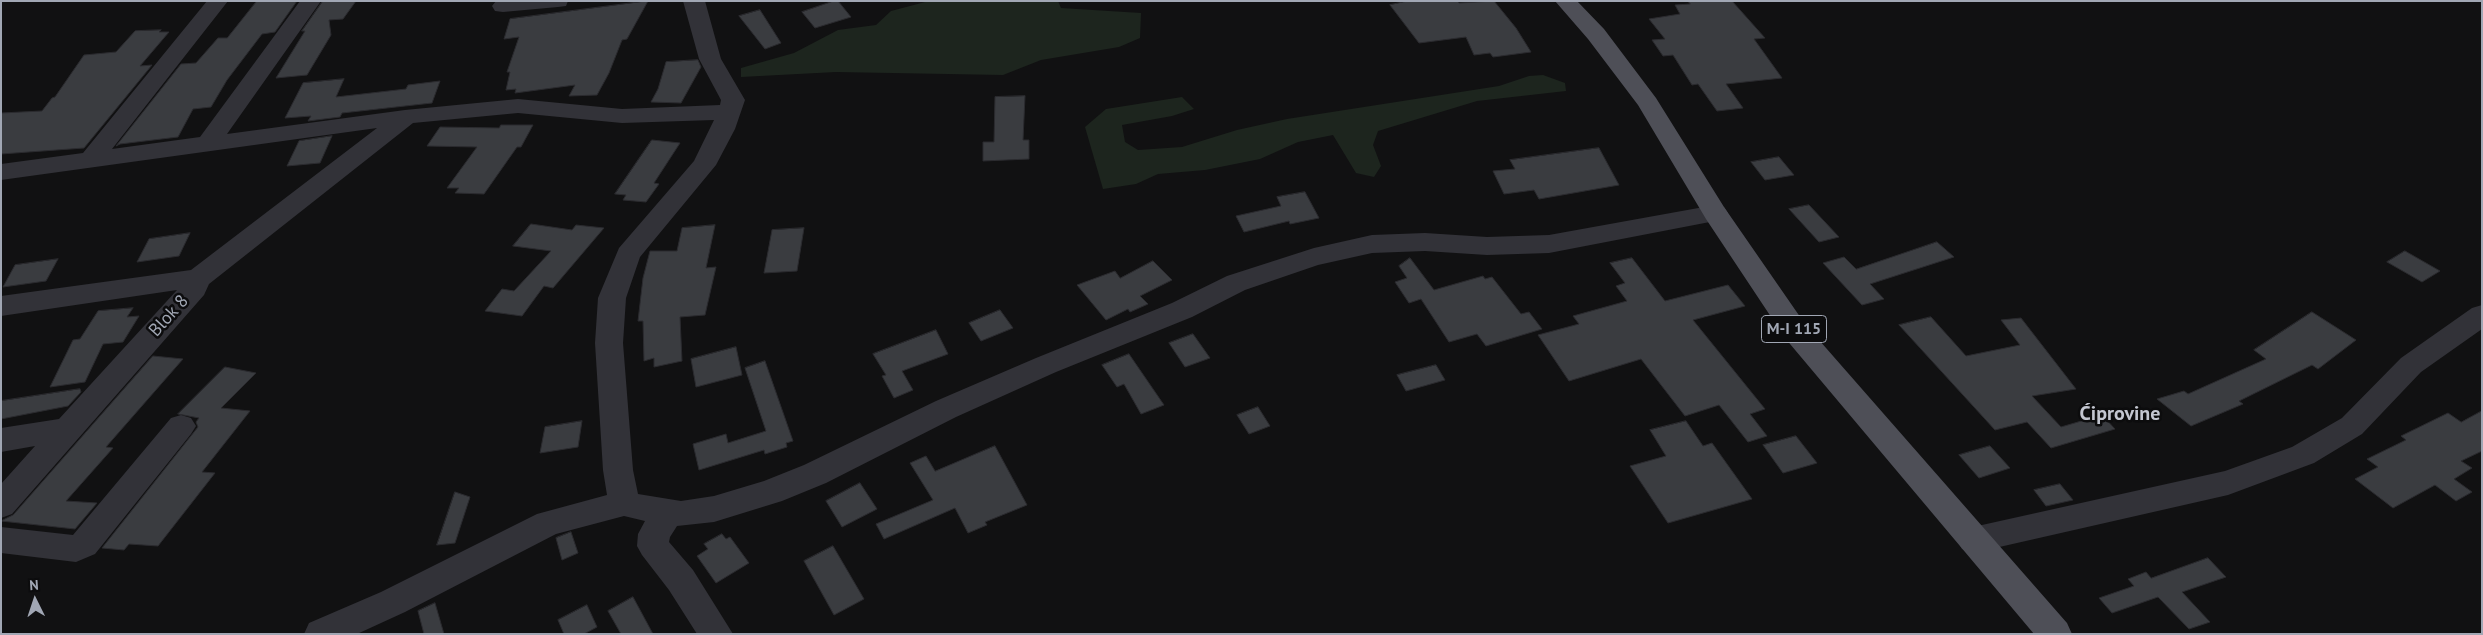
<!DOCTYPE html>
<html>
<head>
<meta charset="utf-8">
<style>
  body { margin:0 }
  #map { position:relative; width:2483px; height:635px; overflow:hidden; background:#111112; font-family:"PT Sans",sans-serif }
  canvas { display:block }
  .frame { position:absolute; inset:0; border:2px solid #a1a7b4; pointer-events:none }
  .north { position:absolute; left:10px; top:575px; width:50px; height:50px; -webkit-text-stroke:4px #0c0c0d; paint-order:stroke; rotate:356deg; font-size:14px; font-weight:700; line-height:20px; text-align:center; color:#a1a7b4 }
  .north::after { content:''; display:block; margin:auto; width:18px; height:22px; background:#a1a7b4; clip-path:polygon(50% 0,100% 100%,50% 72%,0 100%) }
</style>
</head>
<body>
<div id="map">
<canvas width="2483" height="635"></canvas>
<div class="frame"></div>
<div class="north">N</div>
</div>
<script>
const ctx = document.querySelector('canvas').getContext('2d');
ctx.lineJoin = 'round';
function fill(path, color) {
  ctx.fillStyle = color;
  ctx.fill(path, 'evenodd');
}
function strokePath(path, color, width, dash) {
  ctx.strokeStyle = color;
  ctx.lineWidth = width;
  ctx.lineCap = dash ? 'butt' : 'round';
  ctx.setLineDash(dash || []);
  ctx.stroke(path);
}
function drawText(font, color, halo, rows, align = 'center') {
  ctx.font = font + ' "PT Sans",sans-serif';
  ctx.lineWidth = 5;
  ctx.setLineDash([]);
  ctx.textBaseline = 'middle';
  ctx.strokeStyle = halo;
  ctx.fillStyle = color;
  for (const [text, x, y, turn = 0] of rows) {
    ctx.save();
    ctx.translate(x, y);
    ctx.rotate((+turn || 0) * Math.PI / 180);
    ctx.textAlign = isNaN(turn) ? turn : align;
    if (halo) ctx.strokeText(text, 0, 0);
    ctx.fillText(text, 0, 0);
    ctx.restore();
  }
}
fill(new Path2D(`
  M929,1H1058L1061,8L1141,13L1140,38L1119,47L1041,60L1003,75L836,72L741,77V68L794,53L838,30L876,25L891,11Z
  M1543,75L1565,83L1566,91L1477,101L1378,131L1373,145L1381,166L1374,177L1356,173L1333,135L1298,142L1260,159L1205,170L1158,174L1136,184L1103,189L1085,127L1106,109L1182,97L1194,109L1172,116L1122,125L1125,142L1138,150L1182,147L1237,130L1287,119L1499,86L1529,76Z`), '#1d251e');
const building = new Path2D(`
  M257,1H297L275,32L262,34L227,80L211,107L193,109L178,137L120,144L116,146L181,64L196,63L218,38H227Z
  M323,1H356L343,19L329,20L331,35L307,75L276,78L305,31H302Z
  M648,1L627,39L622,40L609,73L597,95L569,96L575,85L515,93L516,89L506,90L510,72H507L519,37L504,39L510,19Z
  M834,1H838L851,17L815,28L802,12Z
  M1408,1H1457L1459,3L1494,1L1516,28L1531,52L1493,57L1490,53L1474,55L1466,37L1419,43L1390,5Z
  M1688,1H1732L1765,38L1754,39L1782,78L1726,84L1743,108L1717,111L1698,84L1692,85L1673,55L1663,56L1652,40L1665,39L1649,19L1680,14L1675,5L1690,4Z
  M760,10L781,43L765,49L739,16Z
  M161,30L159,32H169L140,66L152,65L84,148L1,154V113L42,111L52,98L55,97L84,55L116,52L135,31Z
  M698,60L701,67L681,103L651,102L658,89L666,62Z
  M344,79L336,97L406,89L408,85L440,81L432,103L342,113L340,117L308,121L311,116L285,118L303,83Z
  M1025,96L1023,140H1029V159L983,161V142H994L995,97Z
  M501,125H533L521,147H517L484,194L455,193L459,188H447L477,147L427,146L440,127L499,128Z
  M332,136L320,163L287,166L299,141Z
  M652,140L680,143L654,183L659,184L646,202L623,200L626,195L615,194Z
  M1599,148L1619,185L1539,199L1534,190L1504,194L1493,171L1515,169L1510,160Z
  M1779,157L1794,175L1765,180L1751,162Z
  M1305,192L1319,218L1290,224L1289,221L1244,232L1236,216L1281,206L1277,197Z
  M1809,205L1839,237L1819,242L1789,209Z
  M531,224L572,230L576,225L604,228L553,288L544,286L522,316L485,311L502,289L514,291L551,251L513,246Z
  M715,225L706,268L716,267L705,315L680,317L682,361L654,367V358L644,361L643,321H638L643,278L650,251H677L682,228Z
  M804,228L797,271L764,273L772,230Z
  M190,233L179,256L137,262L149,239Z
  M1937,242L1954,257L1870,284L1884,299L1862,305L1823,263L1844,257L1856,269Z
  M2405,251L2440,271L2422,282L2387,262Z
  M1410,258L1434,290L1483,276L1485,279L1492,277L1521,314L1529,312L1542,329L1486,346L1477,334L1449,342L1421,299L1409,303L1395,282L1407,278L1399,266Z
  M1632,258L1665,301L1728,285L1745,306L1693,320L1765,409L1750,414L1767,436L1748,442L1719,405L1685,416L1641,359L1569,381L1538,335L1579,324L1573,316L1627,301L1616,286L1625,283L1610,263Z
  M58,259L46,281L3,287L15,265Z
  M1153,261L1172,280L1140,296L1148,304L1130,312L1128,309L1106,320L1077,285L1115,271L1120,278Z
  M133,308L127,317L139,316L123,342L103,344L85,382L50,387L73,340L80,339L98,311Z
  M1000,310L1013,328L981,341L969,323Z
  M2312,312L2356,340L2318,369L2312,365L2239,401L2243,404L2191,426L2157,399L2184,391L2188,394L2266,359L2254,350Z
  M1931,317L1966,356L2020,345L2001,320L2021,318L2076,389L2032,396L2061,427L2102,415L2115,429L2051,448L2027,422L1995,430L1899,325Z
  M936,330L948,354L902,371L913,390L894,398L882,376L886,375L873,354Z
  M1193,334L1210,358L1185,367L1169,343Z
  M736,347L742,375L696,387L691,359Z
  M1129,354L1164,405L1141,414L1124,384L1117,387L1102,365Z
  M153,356L183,359L106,447L113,448L66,501L97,503L75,529L1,521L13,515Z
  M765,361L793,441L786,443L787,447L765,454L764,450L699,470L693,444L726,434L728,443L766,431L745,368Z
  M1436,365L1445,380L1406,391L1397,375Z
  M225,367L256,373L221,408L250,411L202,472L215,473L158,546L129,544L124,550L102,548L198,427L196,422L199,418L178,414Z
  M80,389L81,392L68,406L1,419V401Z
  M1258,407L1270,426L1249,434L1237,415Z
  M2482,411V451L2461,461L2472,468L2454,479L2472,492L2456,501L2435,485L2393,508L2355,479L2378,467L2367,459L2406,440L2401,436L2448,413L2461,422Z
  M582,421L578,447L540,453L545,427Z
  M1686,421L1703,446L1712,443L1752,499L1668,523L1630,466L1666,456L1650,430Z
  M1796,436L1817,463L1783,473L1763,445Z
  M995,446L1027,505L985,522L987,525L968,533L955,508L884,539L876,524L933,500L910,463L926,456L935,471Z
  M1990,446L2010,468L1979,478L1959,455Z
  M860,483L877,509L842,527L826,501Z
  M2060,484L2073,500L2046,506L2034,490Z
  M455,492L470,497L455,543L437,545Z
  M571,532L578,553L562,560L556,538Z
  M722,534L726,539L730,537L749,563L716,583L697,556L708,549L704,544Z
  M833,546L864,599L834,615L804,561Z
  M2208,558L2226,577L2182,592L2210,622L2189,629L2158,597L2112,613L2099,598L2134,586L2128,579L2146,572L2151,578Z
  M633,597L653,634H621L608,611Z
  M435,603L444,634H424L418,611Z
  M587,605L597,627L584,634H564L558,620Z`);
fill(building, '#3a3c40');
strokePath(building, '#2b2b2f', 1);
fill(new Path2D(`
  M207,1H228L112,149L200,137L300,1H321L227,134L405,110L518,99L622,109L720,105L721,100L699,59L683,1H705L721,59L745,100L735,129L716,165L640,257L626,298L623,343L633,470L638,494L681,501L714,496L764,481L804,465L936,401L1036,358L1172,303L1227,276L1314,248L1372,235L1425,233L1487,237L1549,235L1715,205L1724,207L1728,213L1724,219L1715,221L1549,253L1487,255L1425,251L1372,253L1318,265L1245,290L1192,317L1056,372L956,417L826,483L782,501L714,522L677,526L670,537L669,542L693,570L733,634H697L669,590L642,555L637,546L638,534L645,521L624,516L556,534L405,612L357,634H304L309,623L381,592L537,514L607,495L603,470L595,343L598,298L619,248L694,161L714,120L622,123L518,113L413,123L209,284L204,295L12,514L1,518V484L35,446L1,452V428L59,419L177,290L1,316V296L191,270L377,128L1,180V164L83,153Z
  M496,1H568L566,6L558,7L503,12L495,11L492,6Z
  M2482,305V329L2421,372L2362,434L2314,463L2228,495L1973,553L1962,549L1957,540L1962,531L1973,527L2225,471L2292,447L2342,418L2401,358L2472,308Z
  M181,415L191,418L196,426L191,434L95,554L76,562L1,553V527L73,535L171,418Z`), '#323238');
fill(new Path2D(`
  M1555,1H1577L1604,29L1656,98L1724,207L1805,324L2067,623L2072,634H2034L1785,338L1706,219L1638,105L1588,39Z`), '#4e4f57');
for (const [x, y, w] of [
  [1794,329,65]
]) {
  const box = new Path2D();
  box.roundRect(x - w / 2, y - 13.5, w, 27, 4);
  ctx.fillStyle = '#0c0c0d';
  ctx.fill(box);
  strokePath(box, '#a1a7b4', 1);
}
drawText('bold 16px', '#a1a7b4', null, [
  ["M-I 115",1794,329]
]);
drawText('18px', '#a1a7b4', '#0c0c0d', [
  ["Blok 8",169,316,-48]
]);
drawText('bold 20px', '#c3c6d0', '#0c0c0d', [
  ["Ćiprovine",2120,414]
]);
</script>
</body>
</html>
